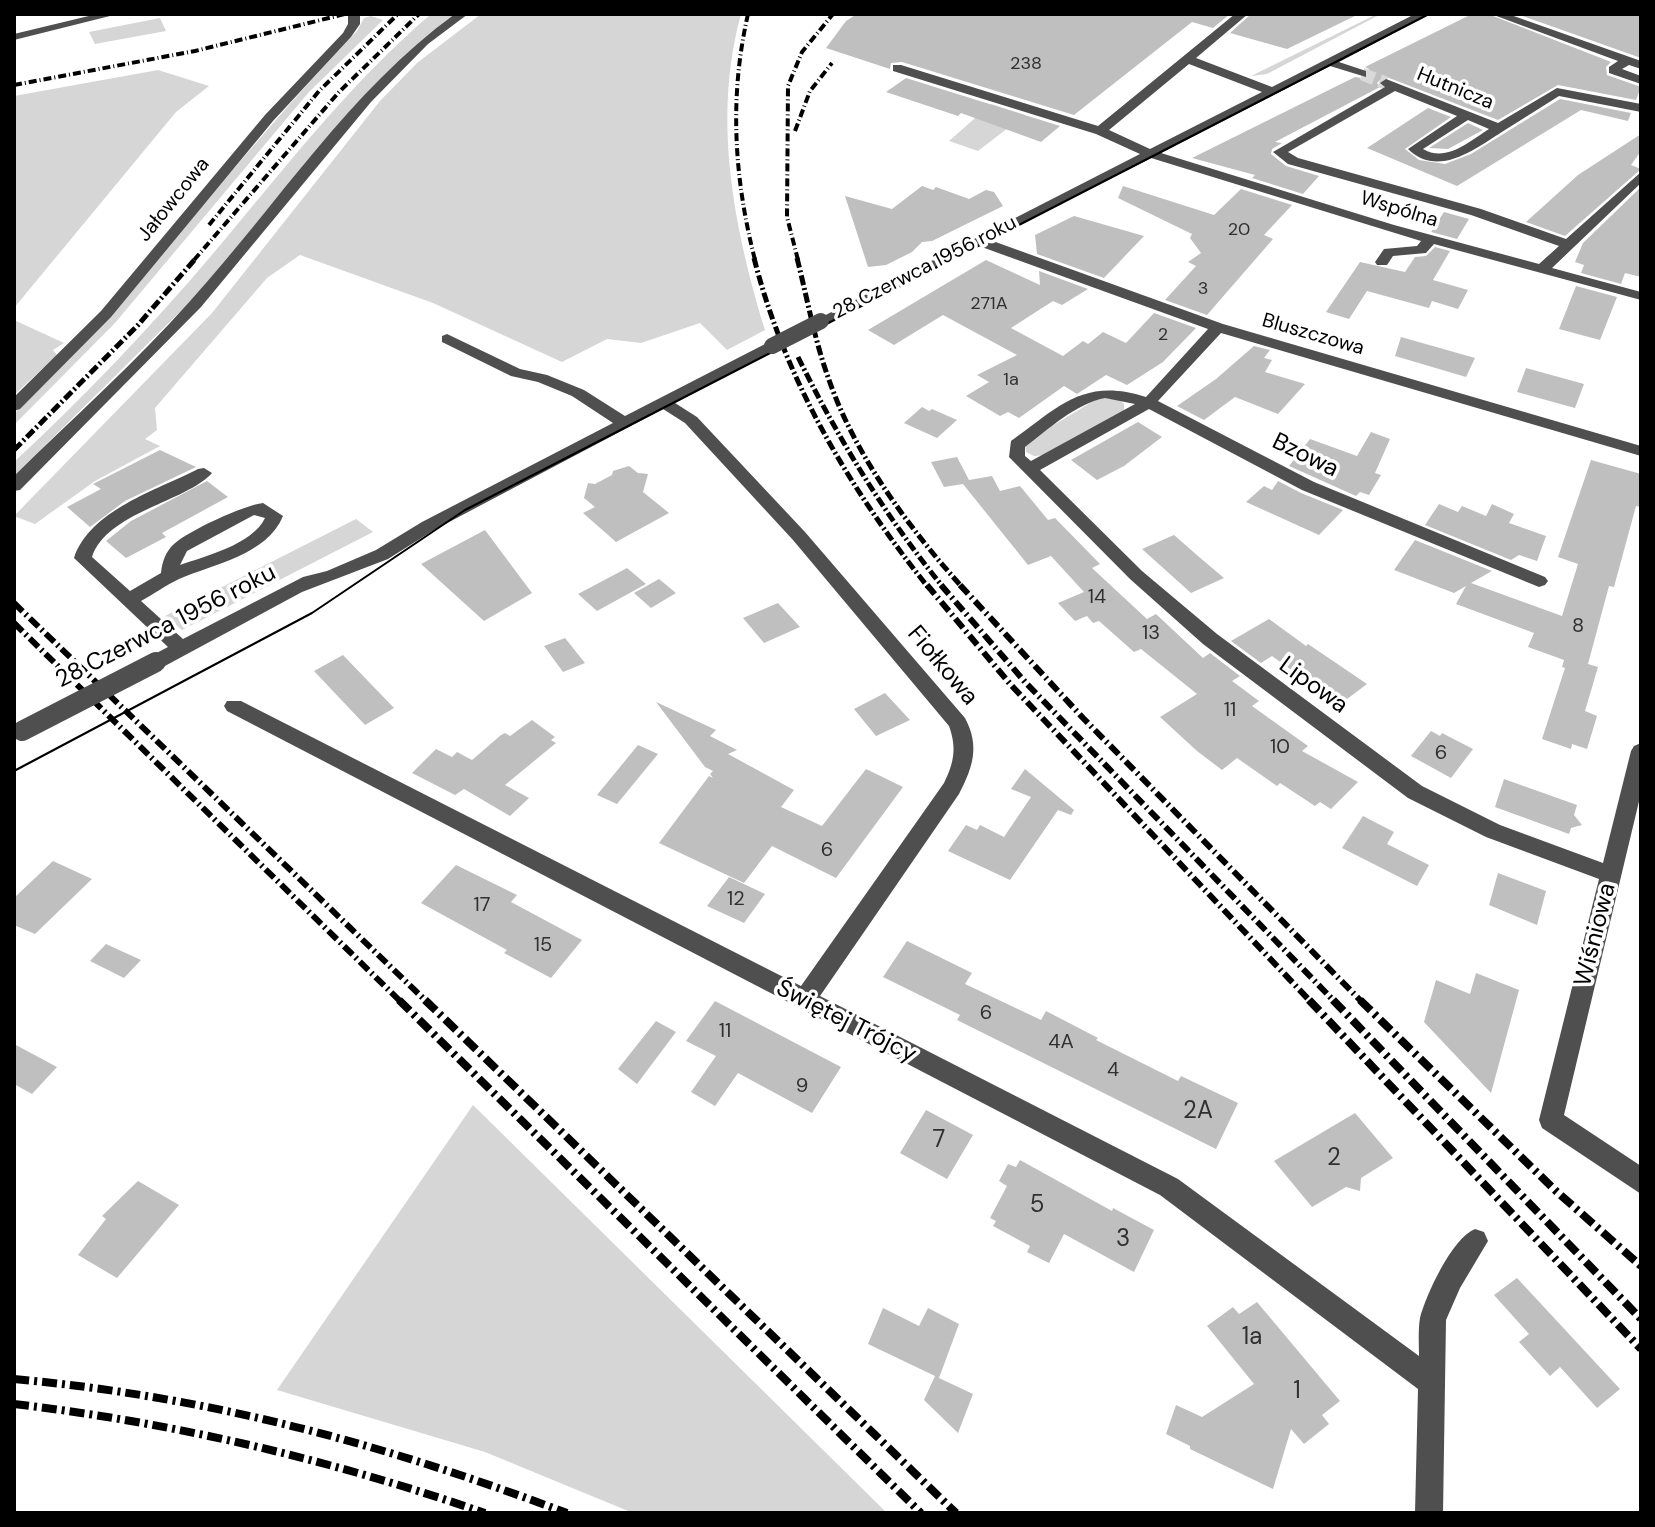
<!DOCTYPE html>
<html>
<head>
<meta charset="utf-8">
<style>
  body { margin:0 }
  #map { position:relative; width:1655px; height:1527px; overflow:hidden; background:#fff; font-family:"DM Sans",sans-serif }
  canvas { display:block }
  .frame { position:absolute; inset:0; border:16px solid #000; pointer-events:none }
</style>
</head>
<body>
<div id="map">
<canvas width="1655" height="1527"></canvas>
<div class="frame"></div>
</div>
<script>
const ctx = document.querySelector('canvas').getContext('2d');
ctx.lineJoin = 'round';
function fill(path, color) {
  ctx.fillStyle = color;
  ctx.fill(path, 'evenodd');
}
function strokePath(path, color, width, dash) {
  ctx.strokeStyle = color;
  ctx.lineWidth = width;
  ctx.lineCap = dash ? 'butt' : 'round';
  ctx.setLineDash(dash || []);
  ctx.stroke(path);
}
function drawText(font, color, halo, rows, align = 'center') {
  ctx.font = font + ' "DM Sans",sans-serif';
  ctx.lineWidth = 7;
  ctx.setLineDash([]);
  ctx.textBaseline = 'middle';
  ctx.strokeStyle = halo;
  ctx.fillStyle = color;
  for (const [text, x, y, turn = 0] of rows) {
    ctx.save();
    ctx.translate(x, y);
    ctx.rotate((+turn || 0) * Math.PI / 180);
    ctx.textAlign = isNaN(turn) ? turn : align;
    if (halo) ctx.strokeText(text, 0, 0);
    ctx.fillText(text, 0, 0);
    ctx.restore();
  }
}
fill(new Path2D(`
  M431,14H456L392,68L208,284L14,476V462C84,397 149,329 211,256C281,173 348,85 431,14Z
  M481,14H741C712,119 734,228 765,330L727,350L700,323L641,343L607,339L562,362L433,303L300,255L267,278L155,408L157,430L145,439L160,446L95,481L35,524L14,516L212,313L380,101L417,63Z
  M1377,14H1381L1267,74L1251,76Z
  M371,16L383,20L309,92L115,323L14,425V414C137,294 238,155 357,31L364,18Z
  M160,18L166,31L95,44L89,32Z
  M158,70L209,86L176,112L14,308V96Z
  M991,104L1025,115L978,151L949,141Z
  M14,320L64,343L53,350L57,355L14,395Z
  M1100,397L1120,400L1124,404V411L1047,455L1034,456L1026,452L1025,443L1029,440Z
  M356,519L373,532L182,630L165,616Z
  M473,1105L887,1513H633L485,1452L277,1390Z`), '#d6d6d6');
fill(new Path2D(`
  M857,14H1230L1213,28L1192,22L1074,115L902,62L891,63L890,69L826,48L846,21Z
  M1251,14H1359L1287,49L1230,33Z
  M1472,14H1488L1611,62L1606,67L1607,75L1641,87L1636,100L1558,85L1498,120L1384,76L1377,83L1380,87L1275,142L1282,143L1272,149L1271,154L1286,166L1319,176L1303,194L1252,178L1255,175L1192,158L1355,77L1368,79L1369,69L1365,67Z
  M1517,14H1641V58Z
  M906,78L1060,126L1041,142L961,113L958,116L886,92Z
  M1560,99L1631,113L1628,121L1581,110L1457,186L1367,148L1428,108L1451,117L1405,149L1419,160L1445,164L1471,154Z
  M1468,123L1483,130L1448,149L1429,148Z
  M1641,134V151L1631,165L1641,169L1565,236L1526,222L1578,175Z
  M922,186L933,190L936,187L969,199L986,190L994,192L1003,206L932,241L922,242L912,252L886,265L868,267L845,196L892,209Z
  M1123,186L1214,215L1241,189L1292,205L1264,235L1273,239L1207,315L1165,300L1196,266L1188,262L1201,253L1190,238L1192,234L1118,198Z
  M1641,187V277L1625,273L1621,284L1581,273L1584,265L1575,262L1583,243Z
  M1444,212L1469,219L1457,239L1431,232Z
  M1074,216L1144,236L1104,278L1037,254L1035,235Z
  M1435,247L1450,251L1433,280L1468,290L1458,309L1432,301L1429,308L1367,291L1349,319L1326,312L1360,262L1405,272L1415,257L1426,256Z
  M986,260L1040,285L1039,271L1088,289L1062,305L1053,301L1011,328L1063,356L1083,341L1088,344L1103,332L1126,343L1154,313L1196,328L1163,362L1127,385L1106,375L1077,394L1064,386L1019,418L1008,412L1000,416L966,396L989,382L977,375L1017,355L943,315L894,345L868,330Z
  M1576,286L1617,297L1600,340L1559,329Z
  M1401,337L1475,358L1466,377L1395,356Z
  M1254,346L1270,350L1264,358L1272,360L1265,372L1305,384L1278,414L1235,397L1204,420L1177,406L1216,379Z
  M1526,368L1584,384L1575,408L1517,392Z
  M922,407L929,411L932,409L957,420L937,438L904,423Z
  M1138,422L1162,437L1124,466L1097,480L1071,460Z
  M1371,432L1390,439L1375,473L1381,475L1369,495L1360,492L1356,496L1289,466L1310,439L1357,456Z
  M160,450L196,467L125,501L90,527L67,507L101,489L93,484Z
  M957,457L969,480L992,476L1000,491L1020,486L1048,520L1055,518L1100,564L1092,568L1147,619L1156,614L1203,658L1210,653L1240,676L1232,681L1259,701L1252,706L1308,746L1302,751L1358,782L1331,809L1320,802L1315,806L1280,783L1277,786L1237,758L1222,770L1197,751L1160,717L1197,694L1141,649L1134,652L1099,621L1093,623L1087,616L1075,621L1058,603L1084,592L1051,556L1028,565L963,484L944,487L931,462Z
  M1591,460L1641,474V507L1636,506L1614,587L1609,586L1588,664L1598,667L1585,711L1597,716L1587,749L1572,744L1571,749L1542,739L1565,668L1562,667L1564,660L1528,647L1534,633L1456,604L1466,586L1454,593L1394,570L1415,540L1492,571L1471,583L1562,616L1578,564L1558,557Z
  M629,466L638,473L648,474L643,492L669,513L616,542L583,513L595,507L584,498L588,483L595,484L612,475L613,471Z
  M207,481L228,497L162,533L166,537L126,558L106,541L131,521Z
  M1278,481L1301,493L1343,510L1319,535L1246,502L1264,486L1272,490Z
  M1439,504L1458,512L1462,506L1486,516L1492,504L1514,514L1509,523L1546,536L1537,561L1519,555L1511,560L1425,525Z
  M485,530L532,593L484,621L421,564Z
  M1174,535L1198,556L1224,578L1191,593L1142,549Z
  M627,568L646,584L597,611L578,594Z
  M659,579L676,593L651,608L634,593Z
  M778,603L800,627L764,643L743,618Z
  M1269,619L1306,646L1308,644L1367,684L1335,708L1311,690L1315,687L1272,656L1261,663L1231,641Z
  M565,638L585,663L563,672L544,646Z
  M343,655L394,708L365,725L314,671Z
  M885,693L910,720L876,736L854,709Z
  M656,702L716,730L710,736L737,750L728,754L794,790L781,807L822,826L866,769L903,787L836,878L772,846L744,883L659,843L709,776L713,778L710,774L713,771L705,767Z
  M532,720L555,737L551,740L556,743L505,785L529,798L510,816L464,789L455,795L412,773L436,749L452,757L457,752L472,760L501,735L505,733L510,736Z
  M1431,731L1440,736L1442,733L1473,749L1451,778L1411,756Z
  M638,745L658,754L617,804L597,795Z
  M1025,769L1074,810L1071,815L1058,810L1010,880L948,851L966,825L977,830L980,825L1004,837L1031,797L1011,789Z
  M1504,779L1577,805L1574,815L1582,825L1571,828L1569,834L1495,807Z
  M1363,816L1394,832L1387,844L1429,865L1417,886L1342,848Z
  M53,861L92,879L35,934L14,925V898Z
  M456,865L517,895L511,902L582,940L551,978L504,953L507,950L421,903Z
  M1498,873L1546,891L1537,925L1489,905Z
  M729,877L765,894L744,923L707,906Z
  M907,941L972,973L965,984L1041,1020L1046,1011L1098,1038L1096,1040L1178,1081L1181,1076L1238,1103L1216,1149L957,1020L960,1015L883,977Z
  M106,944L141,960L124,978L90,961Z
  M1476,973L1519,990L1491,1093L1424,1022L1436,980L1470,994Z
  M715,1001L841,1067L812,1113L738,1073L715,1106L691,1092L716,1056L686,1041Z
  M656,1021L676,1032L637,1084L618,1069Z
  M14,1044L57,1067L32,1094L14,1084Z
  M926,1110L973,1135L947,1179L900,1153Z
  M1355,1113L1393,1158L1361,1178L1360,1191L1346,1187L1312,1207L1274,1161Z
  M1020,1160L1112,1211L1113,1208L1154,1230L1134,1272L1064,1234L1049,1263L1027,1252L1030,1246L993,1226L996,1221L990,1218L1007,1186L999,1181L1008,1164L1016,1167Z
  M138,1181L179,1205L117,1278L78,1255L106,1219L102,1216Z
  M1517,1278L1620,1389L1597,1408L1560,1367L1550,1376L1519,1342L1529,1334L1494,1295Z
  M1257,1302L1340,1401L1322,1415L1329,1424L1304,1444L1291,1429L1273,1489L1190,1449V1446L1166,1434L1176,1405L1202,1417L1254,1384L1207,1326L1233,1307L1239,1314Z
  M883,1308L919,1326L928,1308L959,1324L939,1378L973,1394L958,1433L924,1400L935,1376L868,1344Z`), '#bfbfbf');
strokePath(new Path2D(`
  M1362,74L1386,83`), '#d9d9d9', 13, [13, 6]);
fill(new Path2D(`
  M97,14H118L14,40V34Z
  M348,14H360V24L351,37L273,121L111,317L20,409L14,411V397L101,311L265,115L343,33L348,24Z
  M455,14H468L428,44L371,102L201,307L20,490L14,491V476C73,418 136,362 191,300C278,204 349,91 455,14Z
  M1235,14H1248L1196,58L1272,87L1415,14H1430L1339,62L1366,71V77L1330,66L1161,153L1394,225L1539,264L1559,246L1471,215L1288,164L1273,152L1385,87L1380,83L1386,79L1498,123L1557,88L1641,104V112L1559,96C1541,107 1523,119 1505,130C1476,148 1439,179 1408,149L1457,116L1395,91L1288,152L1298,158L1481,209L1566,239L1641,172V183L1552,268L1641,292V300L1434,244L1426,253L1393,256L1387,265H1377L1375,262L1384,249L1417,246L1421,241L1151,158L990,240L1223,324L1641,446V456L1221,333L1158,401L1314,482L1545,577L1548,581L1545,585L1539,587L1302,490L1149,409L1040,470L1142,571L1217,634L1422,786L1500,825L1603,863L1631,751L1634,746L1641,743V793L1564,1115L1641,1166V1194L1542,1128L1539,1120L1599,879L1486,837L1408,798L1203,644L1130,579L1009,457L1011,441C1059,407 1083,377 1146,397L1208,329L979,246L826,324H816L814,321L1140,154L1096,134L893,71V65H901L1098,126ZM1189,64L1262,92L1150,149L1109,130ZM1468,120L1489,129C1470,141 1446,163 1423,149ZM1105,398L1135,404L1031,461L1025,456V447C1049,429 1075,404 1105,398Z
  M1491,14H1508L1641,61V69L1629,65L1622,69L1641,76V84L1609,73V67L1618,61Z
  M447,334L520,369L547,375L584,390L625,416L767,343H777V349L675,403L697,417L805,532L965,718C980,746 973,767 959,794L820,996L1178,1179L1419,1356C1419,1344 1418,1330 1420,1318C1426,1295 1452,1238 1475,1229L1484,1232L1488,1241L1460,1288L1446,1320L1443,1513H1415L1418,1389L1160,1195L227,711L224,706L227,701H241L801,986L944,783C954,763 957,748 949,726L793,540L685,423L663,409L434,530L388,559L302,592L163,667H149L147,662L149,657L168,647L74,558C90,510 157,490 198,469L204,468L212,473C186,502 107,512 92,557L130,591L161,573C162,562 166,551 174,544C188,531 244,505 263,503L283,516C267,555 214,564 179,579C166,585 154,594 141,601L183,639L303,577L327,571L376,550L422,522L613,423L572,396L538,382L511,376L442,342V336ZM254,515L265,518C252,545 205,556 180,565L187,551Z`), '#4f4f4f');
strokePath(new Path2D(`
  M14,771L312,613L465,510L1429,14`), '#000', 2);
strokePath(new Path2D(`
  M748,14C729,97 734,178 755,260
  M14,85L195,51L345,14
  M795,131L810,91L832,63
  M209,225L319,91L398,14
  M194,260L339,92L419,14
  M798,260L787,217L788,86L802,52L833,14`), '#000', 4, [8, 3, 1, 3]);
strokePath(new Path2D(`
  M754,258C785,380 850,490 928,587
  M797,258C807,297 814,338 828,377C854,454 908,527 962,587
  M798,357C839,440 885,516 943,587
  M14,450L138,325L196,258`), '#000', 5, [10, 3, 2, 3]);
strokePath(new Path2D(`
  M927,585L1011,685L1311,1002
  M941,585L1026,683L1335,1002
  M960,585L1083,718L1362,1002
  M14,603L427,1002
  M14,623L401,1002`), '#000', 6, [12, 4, 2, 4]);
strokePath(new Path2D(`
  M399,1000L921,1513
  M425,1000L956,1513
  M1309,1000L1641,1349
  M1333,1000L1641,1319
  M1360,1000L1556,1191L1641,1266
  M14,1379C211,1397 383,1444 567,1513
  M14,1404C176,1423 331,1460 485,1513`), '#000', 8, [15, 5, 3, 5]);
strokePath(new Path2D(`
  M772,346L821,321`), '#4f4f4f', 16);
strokePath(new Path2D(`
  M22,731L156,662`), '#4f4f4f', 20);
drawText('18px', '#303030', null, [
  ["238",1026,64],
  ["20",1239,230],
  ["3",1203,289],
  ["271A",989,304],
  ["2",1163,335],
  ["1a",1011,380]
]);
drawText('20px', '#000', '#fff', [
  ["Hutnicza",1455,89,22],
  ["Jałowcowa",174,200,-51],
  ["Wspólna",1399,210,17],
  ["28 Czerwca 1956 roku",925,268,-27],
  ["Bluszczowa",1313,335,16]
]);
drawText('20px', '#303030', null, [
  ["14",1097,598],
  ["8",1578,627],
  ["13",1151,634],
  ["11",1230,711],
  ["10",1280,748],
  ["6",1441,754],
  ["6",827,851],
  ["12",736,900],
  ["17",482,906],
  ["15",543,946],
  ["6",986,1014],
  ["11",725,1032],
  ["4A",1061,1043],
  ["4",1113,1071],
  ["9",802,1087]
]);
drawText('24px', '#000', '#fff', [
  ["Bzowa",1305,456,26],
  ["28 Czerwca 1956 roku",166,627,-27],
  ["Fiołkowa",942,666,50],
  ["Lipowa",1313,686,36],
  ["Wiśniowa",1596,935,-76],
  ["Świętej Trójcy",846,1022,27]
]);
drawText('24px', '#303030', null, [
  ["2A",1198,1112],
  ["7",939,1141],
  ["2",1334,1159],
  ["5",1037,1206],
  ["3",1123,1240],
  ["1a",1252,1338],
  ["1",1297,1392]
]);
</script>
</body>
</html>
